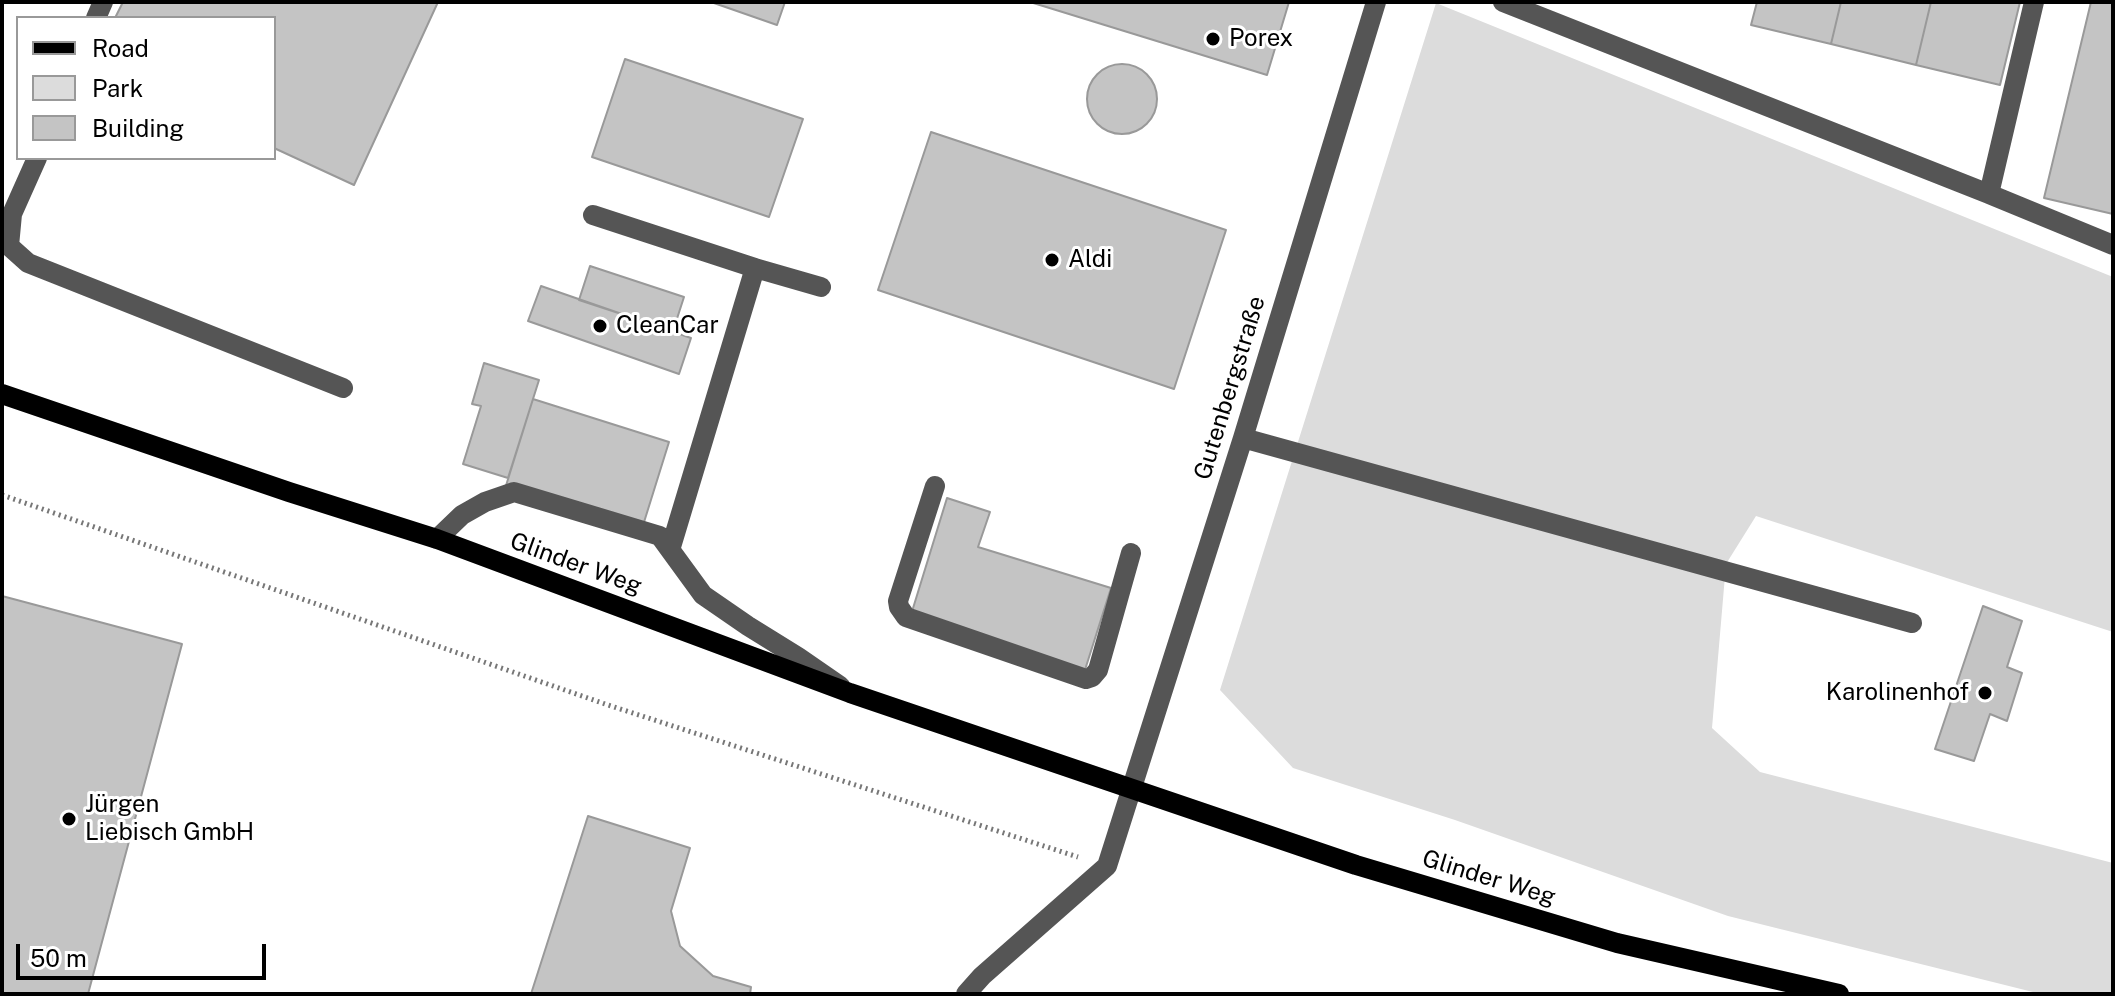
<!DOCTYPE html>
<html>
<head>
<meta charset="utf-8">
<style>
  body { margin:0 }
  #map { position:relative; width:2115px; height:996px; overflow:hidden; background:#fff; font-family:"Public Sans",sans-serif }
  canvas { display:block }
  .frame { position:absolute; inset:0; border:4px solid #000; pointer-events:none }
  .legend { position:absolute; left:16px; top:16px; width:260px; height:144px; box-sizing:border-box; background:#fff; border:2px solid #999; margin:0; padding:10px 14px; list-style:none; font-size:24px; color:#000 }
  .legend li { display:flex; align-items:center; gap:16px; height:40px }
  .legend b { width:40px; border:2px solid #999 }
  .scale { position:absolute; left:16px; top:944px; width:250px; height:36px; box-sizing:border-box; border:4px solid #000; border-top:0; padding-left:10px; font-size:24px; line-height:28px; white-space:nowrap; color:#000; -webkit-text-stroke:6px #fff; paint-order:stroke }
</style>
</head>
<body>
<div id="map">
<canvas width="2115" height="996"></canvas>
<div class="frame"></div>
<ul class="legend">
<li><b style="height:10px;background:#000"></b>Road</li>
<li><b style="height:22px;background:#dcdcdc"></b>Park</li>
<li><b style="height:22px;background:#c4c4c4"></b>Building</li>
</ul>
<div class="scale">50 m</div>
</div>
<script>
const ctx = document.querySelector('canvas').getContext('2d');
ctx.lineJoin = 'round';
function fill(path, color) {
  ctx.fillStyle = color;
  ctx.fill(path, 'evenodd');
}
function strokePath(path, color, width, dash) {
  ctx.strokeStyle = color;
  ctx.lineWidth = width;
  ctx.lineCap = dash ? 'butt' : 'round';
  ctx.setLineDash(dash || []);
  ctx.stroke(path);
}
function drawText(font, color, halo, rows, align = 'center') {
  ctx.font = font + ' "Public Sans",sans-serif';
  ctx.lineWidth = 6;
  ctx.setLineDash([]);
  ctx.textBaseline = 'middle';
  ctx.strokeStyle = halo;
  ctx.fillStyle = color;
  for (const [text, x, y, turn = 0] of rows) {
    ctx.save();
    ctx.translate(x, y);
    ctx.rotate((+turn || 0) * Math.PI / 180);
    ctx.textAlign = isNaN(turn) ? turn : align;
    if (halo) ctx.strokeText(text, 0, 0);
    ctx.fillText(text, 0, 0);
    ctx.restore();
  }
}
fill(new Path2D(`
  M1436,3L2113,277V632L1756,516L1726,564L1712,728L1760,772L2113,863V994H2041L1728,916L1455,820L1293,768L1220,690Z`), '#dcdcdc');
const building = new Path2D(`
  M123,2H438L354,185L274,148V18H115Z
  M711,2H785L777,25Z
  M1030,2H1289L1267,75Z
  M1757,2H1841L1831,44L1751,25Z
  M1841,2H1931L1916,65L1831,44Z
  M1931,2H2020L2000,85L1916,65Z
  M2091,2H2113V214L2044,198Z
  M625,59L803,119L769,217L592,157Z
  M1087 99a35 35 0 1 1 70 0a35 35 0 1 1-70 0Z
  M931,132L1226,230L1174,389L878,290Z
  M590,266L684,297L673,331L579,300Z
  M541,286L691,338L679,374L528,321Z
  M484,363L539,380L508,478L463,464L481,406L472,404Z
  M533,399L669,442L640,535L504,492Z
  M947,498L990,512L978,547L1111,588L1084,673L910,618Z
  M2,596L182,644L88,994H2Z
  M1983,606L2022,621L2007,667L2022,673L2007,721L1990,714L1974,761L1935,749Z
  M588,816L690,848L671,911L680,946L713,976L751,987L750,994H531Z`);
fill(building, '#c4c4c4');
strokePath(building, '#999', 2);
strokePath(new Path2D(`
  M2,495L608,705L1078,857`), '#777', 5, [2, 4]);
strokePath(new Path2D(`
  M1503,2L1989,194L2034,2
  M96,18L103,2
  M37,158L12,214L9,246L28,263L343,388
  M1989,194L2113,245
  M593,215L755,268L670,550
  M755,268L821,287
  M1243,438L1912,623
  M935,486L898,601L899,607L906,617L1086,679L1092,677L1098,670L1131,553
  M437,539L462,515L485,502L514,492L660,536L703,595L748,626L798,657L840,686
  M966,994L982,976L1107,866L1243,438L1376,2`), '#555', 20);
strokePath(new Path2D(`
  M2,394L289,492L437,539L850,693L1356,865L1617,943L1839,994`), '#000', 20);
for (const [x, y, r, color] of [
  [1213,39,8,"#000"],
  [1052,260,8,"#000"],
  [600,326,8,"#000"],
  [1985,693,8,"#000"],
  [69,819,8,"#000"]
]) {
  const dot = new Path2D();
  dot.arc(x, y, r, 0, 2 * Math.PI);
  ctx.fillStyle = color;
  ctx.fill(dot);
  strokePath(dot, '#fff', 3);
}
drawText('24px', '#000', '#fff', [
  ["Porex",1229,39],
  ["Aldi",1068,260],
  ["CleanCar",616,326],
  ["Karolinenhof",1969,693,"right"],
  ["Jürgen",85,805],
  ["Liebisch GmbH",85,833]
], 'left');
drawText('24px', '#000', '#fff', [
  ["Gutenbergstraße",1230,388,-73],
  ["Glinder Weg",576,564,20],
  ["Glinder Weg",1489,878,17]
]);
</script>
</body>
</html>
